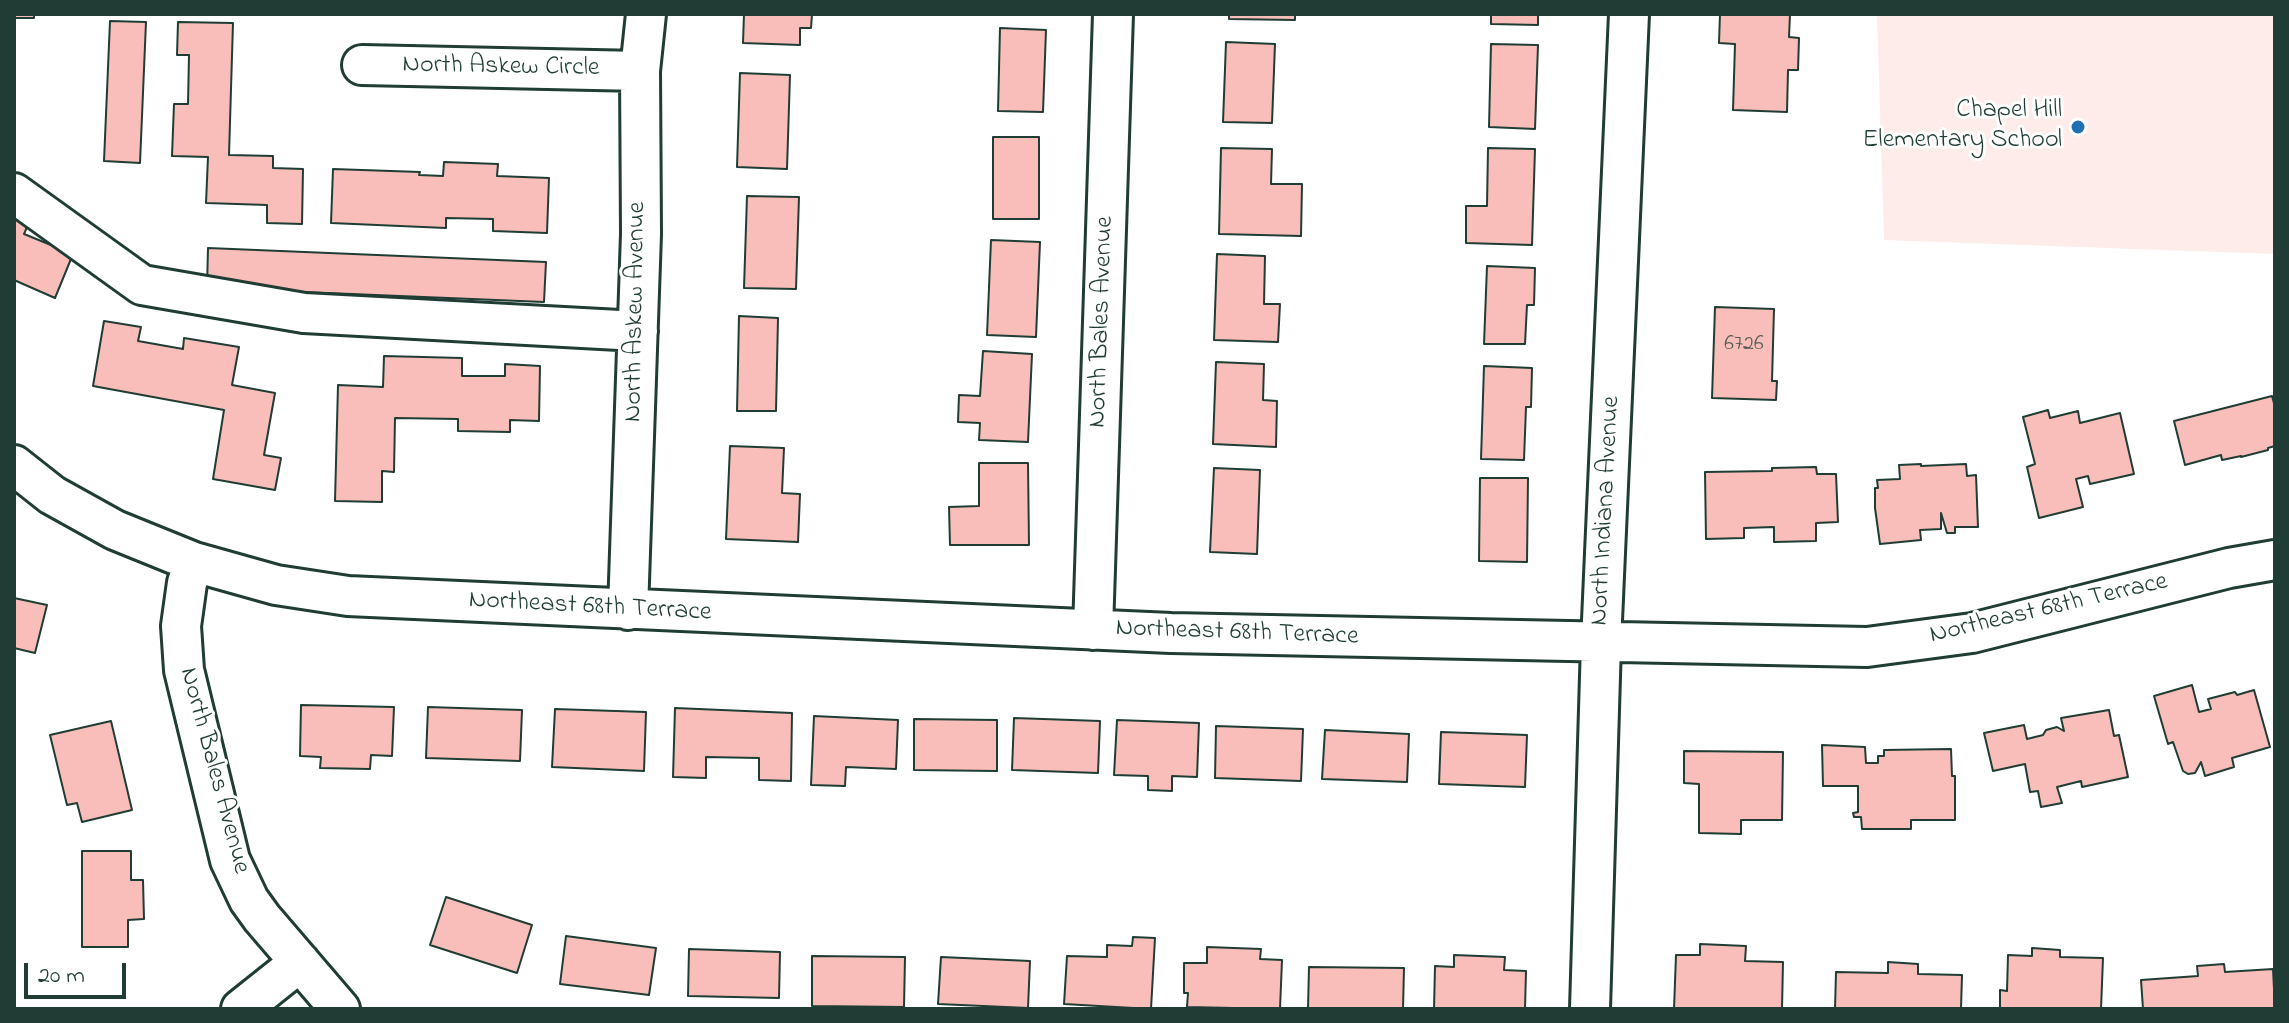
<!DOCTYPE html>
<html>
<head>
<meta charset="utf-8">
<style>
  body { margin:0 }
  #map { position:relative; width:2289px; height:1023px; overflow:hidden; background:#fff; font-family:"Indie Flower",sans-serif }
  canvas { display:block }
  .frame { position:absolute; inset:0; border:16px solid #1f3d34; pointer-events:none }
  .scale { position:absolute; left:24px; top:963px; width:102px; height:36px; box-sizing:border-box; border:4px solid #1f3d34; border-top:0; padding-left:10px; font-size:24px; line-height:28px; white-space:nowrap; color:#1f3d34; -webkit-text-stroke:6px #fff; paint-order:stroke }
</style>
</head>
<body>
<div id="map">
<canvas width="2289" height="1023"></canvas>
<div class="frame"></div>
<div class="scale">20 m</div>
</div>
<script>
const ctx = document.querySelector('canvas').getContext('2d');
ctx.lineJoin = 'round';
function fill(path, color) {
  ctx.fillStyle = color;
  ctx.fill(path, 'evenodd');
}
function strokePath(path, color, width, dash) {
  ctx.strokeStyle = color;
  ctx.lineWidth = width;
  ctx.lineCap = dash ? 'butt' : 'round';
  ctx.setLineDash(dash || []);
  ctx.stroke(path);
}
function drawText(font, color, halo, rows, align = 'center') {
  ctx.font = font + ' "Indie Flower",sans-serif';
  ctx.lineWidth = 6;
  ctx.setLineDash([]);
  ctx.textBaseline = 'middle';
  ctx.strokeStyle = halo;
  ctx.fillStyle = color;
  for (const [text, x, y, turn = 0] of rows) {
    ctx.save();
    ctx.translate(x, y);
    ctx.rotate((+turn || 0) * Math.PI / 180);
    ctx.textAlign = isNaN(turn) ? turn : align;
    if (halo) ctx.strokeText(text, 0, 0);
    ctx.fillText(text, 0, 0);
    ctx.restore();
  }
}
fill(new Path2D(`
  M1877,14H2275V254L1884,240Z`), '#feecea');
const building = new Path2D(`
  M14,14H34V18H14Z
  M744,14H812L811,28H800V45L743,43Z
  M1229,14H1295V20L1229,19Z
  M1491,14H1538V25L1491,24Z
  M1720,14H1790L1789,37L1799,38L1798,70H1788L1787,112L1733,110L1735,44L1719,43Z
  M110,21L146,22L140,163L104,161Z
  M178,22L233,23L229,155L273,156V168L303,169L302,224L267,223V205L206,203L208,157L172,156L174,104H188L189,55H177Z
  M1000,28L1046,30L1043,112L998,111Z
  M1226,42L1275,44L1272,123L1223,122Z
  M1491,44L1538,45L1535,129L1489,127Z
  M740,73L790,75L787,169L737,167Z
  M993,137H1039V219H993Z
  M1221,148L1272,149L1271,184H1302L1301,236L1219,234Z
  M1488,148L1535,149L1532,245L1466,243V206H1487Z
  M444,162L498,164L497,176L549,178L547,233L493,231V219L446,218V228L331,223L333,169L420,172L419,175L443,176Z
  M747,196L799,197L796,289L744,288Z
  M14,211L31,218L24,234L73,254L55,298L14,280Z
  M991,240L1040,242L1036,337L987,335Z
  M208,248L546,262L544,302L207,288Z
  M1217,254L1265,256L1264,304H1280L1278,342L1214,340Z
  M1487,266L1535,268L1534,305H1527L1525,344H1484Z
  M1715,307L1774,309L1772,381H1777L1776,400L1712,398Z
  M739,316L778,318L776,411H737Z
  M104,321L141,327L138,341L183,349L184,338L239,347L232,385L275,393L264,455L281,458L275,490L213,479L224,410L93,386Z
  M983,351L1032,354L1028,442L979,440L980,423L958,422L959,395L980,396Z
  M384,356L462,358V376H505V364L540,366L539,421L510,420V432L458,431V419L395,418L394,472L382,471V502L335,501L338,385L383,387Z
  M1216,362L1264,364L1263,400L1277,401L1276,447L1213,444Z
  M1484,366L1532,368L1531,407H1526L1524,460L1481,459Z
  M2272,396L2275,407V446L2268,448V450L2241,457V456L2222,460L2221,455L2185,465L2174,421Z
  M2048,410L2050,418L2078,411L2080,423L2120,413L2134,474L2090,484L2088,476L2076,479L2083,507L2039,518L2027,467L2035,464L2023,417Z
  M730,446L784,448L782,493L800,494L798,542L726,539Z
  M979,463H1028L1029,545H950L949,507L979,506Z
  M1921,464V466L1966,464L1967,476L1976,475L1978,527H1955V533H1947L1941,513V529L1920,530L1921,540L1880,544L1875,508V488H1878L1877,480L1900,479L1899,465Z
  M1816,467L1817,474H1836L1838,522L1816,523V541L1774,542V527L1744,528V538L1706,539L1705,472L1772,471V468Z
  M1214,468L1260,470L1257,554L1210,552Z
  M1480,478H1528L1527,562L1479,561Z
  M14,598L47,605L35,653L14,648Z
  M2192,685L2199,712L2211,709L2208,699L2235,692L2237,695L2254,690L2270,747L2232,758L2234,767L2205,776L2201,762L2195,773L2188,774L2183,771L2173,742L2168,744L2154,696Z
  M301,705L394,707L392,756L371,755L370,769L320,768L321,757L300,756Z
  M428,707L522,710L520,761L426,758Z
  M675,708L792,713L791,781L759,780V758L706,757V778L673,777Z
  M555,709L646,712L644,771L552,767Z
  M2109,710L2114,736L2119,735L2128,777L2082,787L2081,781L2057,787L2062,803L2041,807L2038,791L2030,792L2025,764L1993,771L1984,733L2024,725L2027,739L2043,735L2046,730L2057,727L2064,731L2061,718Z
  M814,716L898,720L896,769L846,767L845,786L811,785Z
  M1014,718L1100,721L1098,773L1012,770Z
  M914,719L997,720V771L914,770Z
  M1117,720L1199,723L1197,777L1172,776V791L1148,790V776L1114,775Z
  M111,721L132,810L82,822L77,803L67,805L50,735Z
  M1216,726L1303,729L1301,781L1215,778Z
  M1325,730L1409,734L1407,782L1322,779Z
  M1441,732L1527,735L1525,787L1439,784Z
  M1822,745L1865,747L1866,763H1878V756H1884V750L1951,749L1952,776H1955V820H1911V829H1862L1861,817H1854L1853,813L1858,812V786H1823Z
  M1684,751L1783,752L1782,820H1741V834L1699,833V784L1684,783Z
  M82,851H131V880H143L144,919L128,920V947H82Z
  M446,897L532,925L517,973L430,945Z
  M566,936L656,948L649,995L560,984Z
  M1133,937L1155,938L1151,1009L1064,1004L1067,956L1107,957V945L1132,946Z
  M1700,944L1746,946L1745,961L1783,962L1782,1009H1674L1676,955H1700Z
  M1207,947L1261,949L1260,959L1282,960L1280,1009L1187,1007L1188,993H1184V963H1207Z
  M2032,948L2060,950V957L2103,958L2101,1009H2000V990L2007,991L2008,955L2032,956Z
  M689,949L780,952L779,998L688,996Z
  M1454,955L1505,957L1504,970L1526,971L1525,1009H1434L1435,966L1454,967Z
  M812,956L905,957L904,1007L812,1006Z
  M941,957L1030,961L1028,1008L938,1004Z
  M1888,962L1918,964V974L1962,975L1961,1009H1835L1836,972L1888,973Z
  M2224,964L2225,972L2273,969L2275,1009H2143L2141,980L2198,976L2197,966Z
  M1309,967L1404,968L1403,1009H1308Z`);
fill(building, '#fabeba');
strokePath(building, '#1f3d34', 2);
const minor = new Path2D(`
  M362,65L640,71
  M14,193L142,285L304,313L638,331
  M14,465L52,495L115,530L194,562L276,585L348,596L1171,633L1867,647L1972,633L2229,568L2275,560
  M194,562L187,583L181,626L184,670L230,860L249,900L262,918L340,1009
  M628,610L641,234L640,71L646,14
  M1093,630L1113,14
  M241,1009L300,962
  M1590,1009L1601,643L1629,14`);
strokePath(minor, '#1f3d34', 44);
strokePath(minor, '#fff', 38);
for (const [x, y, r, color] of [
  [2078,127,8,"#1f6fb2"]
]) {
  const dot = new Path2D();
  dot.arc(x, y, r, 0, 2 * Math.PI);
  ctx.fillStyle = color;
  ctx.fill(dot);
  strokePath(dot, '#fff', 3);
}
drawText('22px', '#565d56', null, [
  ["6726",1744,345]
]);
drawText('26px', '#1f3d34', '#fff', [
  ["North Askew Circle",501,68,1],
  ["North Askew Avenue",637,312,-89],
  ["North Bales Avenue",1103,322,-88],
  ["North Indiana Avenue",1607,511,-87],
  ["Northeast 68th Terrace",590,608,3],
  ["Northeast 68th Terrace",2049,610,-13],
  ["Northeast 68th Terrace",1237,634,2],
  ["North Bales Avenue",213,771,75]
]);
drawText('26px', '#1f3d34', '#fff', [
  ["Chapel Hill",2062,112],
  ["Elementary School",2062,142]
], 'right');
</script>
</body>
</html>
